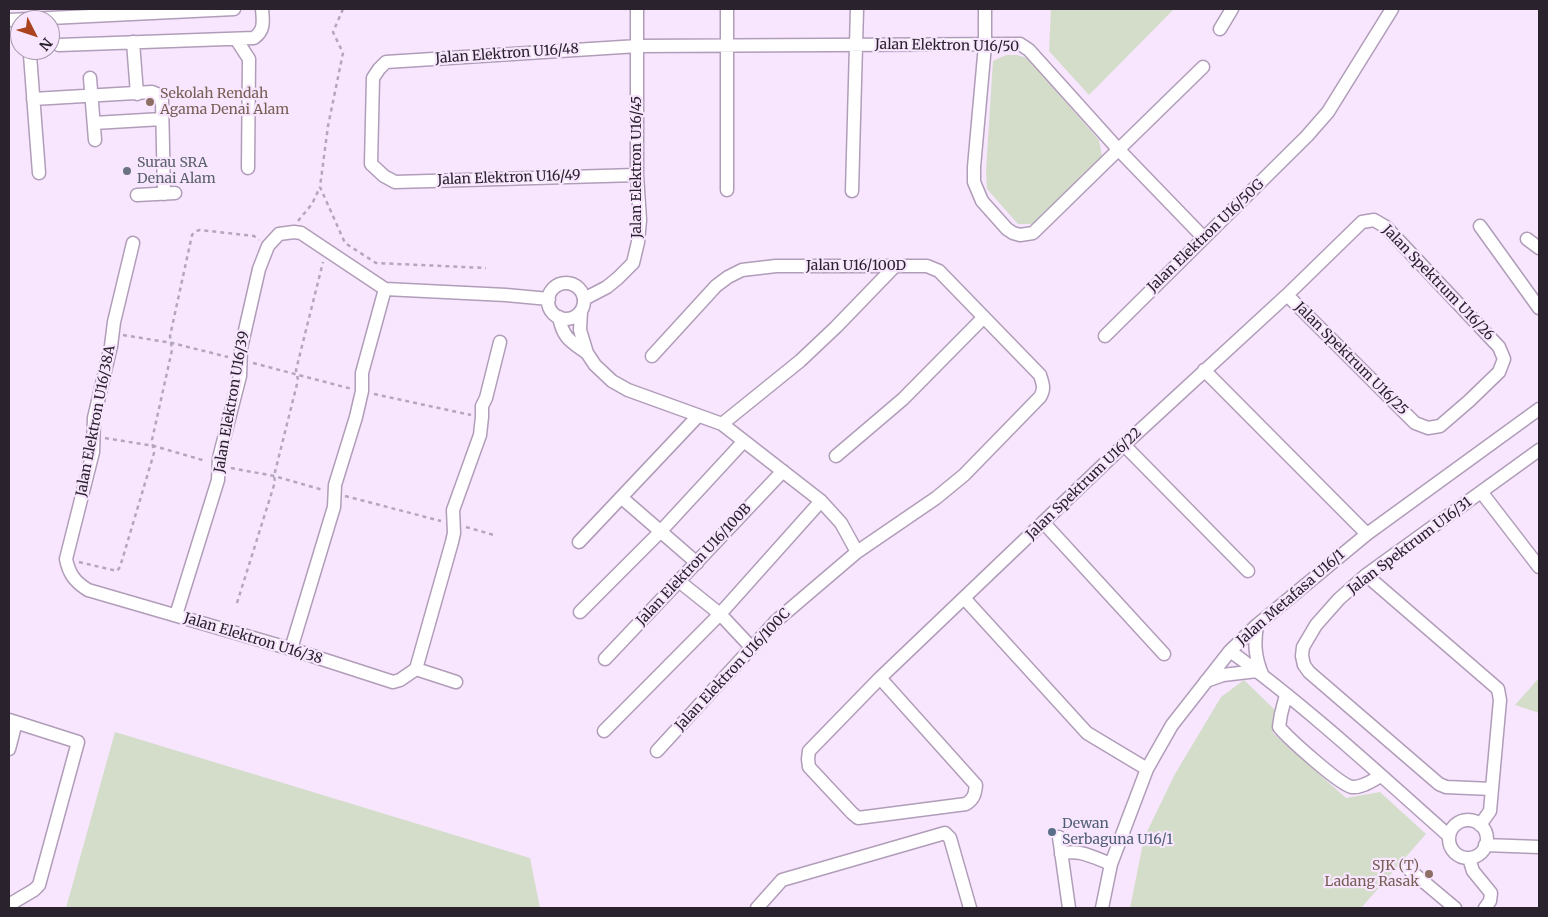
<!DOCTYPE html>
<html>
<head>
<meta charset="utf-8">
<style>
  body { margin:0 }
  #map { position:relative; width:1548px; height:917px; overflow:hidden; background:#f7e6fe; font-family:Merriweather,serif }
  canvas { display:block }
  .frame { position:absolute; inset:0; border:10px solid #2a222d; pointer-events:none }
  .north { position:absolute; left:10px; top:10px; width:50px; height:50px; box-sizing:border-box; background:#f7e6fe; border:1px solid #a598aa; border-radius:50%; rotate:131deg; font-size:14px; font-weight:700; line-height:20px; text-align:center; color:#2a222d }
  .north::after { content:''; display:block; margin:auto; width:18px; height:22px; background:#aa431e; clip-path:polygon(50% 0,100% 100%,50% 72%,0 100%) }
</style>
</head>
<body>
<div id="map">
<canvas width="1548" height="917"></canvas>
<div class="frame"></div>
<div class="north">N</div>
</div>
<script>
const ctx = document.querySelector('canvas').getContext('2d');
ctx.lineJoin = 'round';
function fill(path, color) {
  ctx.fillStyle = color;
  ctx.fill(path, 'evenodd');
}
function strokePath(path, color, width, dash) {
  ctx.strokeStyle = color;
  ctx.lineWidth = width;
  ctx.lineCap = dash ? 'butt' : 'round';
  ctx.setLineDash(dash || []);
  ctx.stroke(path);
}
function drawText(font, color, halo, rows, align = 'center') {
  ctx.font = font + ' Merriweather,serif';
  ctx.lineWidth = 4.5;
  ctx.setLineDash([]);
  ctx.textBaseline = 'middle';
  ctx.strokeStyle = halo;
  ctx.fillStyle = color;
  for (const [text, x, y, turn = 0] of rows) {
    ctx.save();
    ctx.translate(x, y);
    ctx.rotate((+turn || 0) * Math.PI / 180);
    ctx.textAlign = isNaN(turn) ? turn : align;
    if (halo) ctx.strokeText(text, 0, 0);
    ctx.fillText(text, 0, 0);
    ctx.restore();
  }
}
fill(new Path2D(`
  M1051,9H1174L1089,95L1049,51Z
  M1006,55H1017L1027,58L1099,140L1102,156L1032,224H1018L987,189L986,171L993,61Z
  M1539,678V713L1515,705Z
  M1244,680L1276,711L1273,733L1346,798L1380,792L1426,834L1361,908H1130L1144,838L1175,774L1221,697Z
  M115,732L530,858L540,908H66Z`), '#d3ddc9');
const minor = new Path2D(`
  M727,9V190
  M985,9V45L974,167V182L982,201L1007,229L1013,233L1020,235L1033,233L1203,67
  M9,20L234,9
  M1220,29L1232,9
  M236,39L249,59L248,168
  M133,42L137,94
  M59,45L254,38C265,30 263,21 262,9
  M30,55L39,173
  M90,78L95,140
  M33,99L152,92L159,95L162,101L164,194
  M94,123L162,119
  M637,175L395,182L384,176L371,164L373,78L379,69L386,62L638,46L1020,44L1029,50L1118,149L1204,238
  M852,191L857,9
  M137,195L175,193
  M1480,226L1539,308
  M1527,239L1539,248
  M133,243L114,322L111,346L94,418L93,452L66,559C69,574 75,582 88,590L291,649L393,682L400,680L416,669
  M548 301a18 18 0 1 1 36 0a18 18 0 1 1-36 0Z
  M584,299L607,287L618,278L633,263L638,242L640,220L637,175V9
  M581,311L580,330L587,353L595,365L612,381L628,390L722,424L821,501L841,523L857,552
  M559,317C563,338 570,341 587,353
  M1105,336L1307,136L1328,112L1392,9
  M652,356L716,286L728,277L742,270L776,266H927L939,271L1040,375C1043,384 1045,389 1040,397L964,475L936,498L857,552L776,621L657,751
  M1204,370L1367,534
  M722,424L800,361L836,327L895,266
  M1124,445L1248,571
  M836,456L903,399L984,317
  M1482,493L1539,567
  M622,498L697,563
  M1043,522L1164,654
  M579,542L698,416
  M1366,575L1498,689L1500,700L1490,811L1480,825
  M680,582L720,614L751,647
  M964,598L1087,733L1147,769
  M580,612L660,532L744,441
  M176,615L218,480L219,458L240,376L241,348L259,269L268,246L279,234L294,232L301,233L385,289L506,295L549,299
  M1257,625C1254,644 1255,657 1262,674
  M291,649L334,507L335,485L356,417L362,391V373L385,289
  M1230,651C1307,707 1378,773 1449,836
  M605,659L783,471
  M416,669L452,542L454,533L453,510L480,435L482,417V406L486,398L500,342
  M416,669L456,682
  M880,678L976,785C975,794 974,799 966,804L858,818L852,813L809,767L808,759L809,751L880,678L1124,445L1287,295L1362,222L1374,220L1386,227L1499,347L1504,359L1499,372L1469,401L1440,426L1428,428L1415,423L1287,295
  M1206,681L1223,675L1257,671
  M1286,695L1281,714L1279,727C1288,738 1340,785 1352,787C1362,788 1373,780 1381,776
  M9,720L78,742L39,885L34,890L12,903H9
  M604,731L720,614L821,501
  M9,749L16,722
  M1492,789L1446,787L1439,784L1309,672L1304,665L1302,656L1303,647L1316,625L1339,599L1366,575L1539,450
  M1449 839a19 19 0 1 1 38 0a19 19 0 1 1-38 0Z
  M1059,837L1069,908
  M1485,845L1539,847
  M1061,854C1078,848 1095,858 1111,864
  M1469,858L1473,871L1491,893L1490,901L1485,908
  M1406,867L1455,908
  M757,908L782,880L945,833L950,838L970,908
  M1102,908L1111,864L1147,769L1172,725L1230,651L1257,625L1367,534L1539,409`);
strokePath(minor, '#b19db9', 15);
strokePath(new Path2D(`
  M343,9L333,32L343,53L328,126L320,187L345,243L376,263L486,268
  M298,221L312,204L320,187
  M123,335L172,343L228,357
  M253,363L352,389
  M374,394L471,415
  M105,438L154,446L206,461
  M231,468L274,476L323,490
  M345,496L441,521
  M466,527L494,535
  M79,562L117,571L120,567L154,453L152,440L172,350L170,336L192,235L196,231L200,230L254,236L259,240
  M237,603L275,482L274,476L298,380L296,370L323,262`), '#b5a7bb', 2.5, [4, 4]);
strokePath(minor, '#fff', 12);
for (const [x, y, r, color] of [
  [150,102,5,"#8d6e63"],
  [127,171,5,"#6b7280"],
  [1052,832,5,"#5c6f8a"],
  [1429,874,5,"#8d6e63"]
]) {
  const dot = new Path2D();
  dot.arc(x, y, r, 0, 2 * Math.PI);
  ctx.fillStyle = color;
  ctx.fill(dot);
  strokePath(dot, '#f7e6fe', 2);
}
drawText('14px', '#2a222d', '#f7e6fe', [
  ["Jalan Elektron U16/50",947,46,1],
  ["Jalan Elektron U16/48",507,54,-4],
  ["Jalan Elektron U16/45",637,167,-90],
  ["Jalan Elektron U16/49",509,178,-2],
  ["Jalan Elektron U16/50G",1206,236,-44],
  ["Jalan U16/100D",856,266],
  ["Jalan Spektrum U16/26",1438,283,46],
  ["Jalan Spektrum U16/25",1351,359,45],
  ["Jalan Elektron U16/39",232,402,-80],
  ["Jalan Elektron U16/38A",96,421,-79],
  ["Jalan Spektrum U16/22",1084,484,-44],
  ["Jalan Spektrum U16/31",1410,546,-37],
  ["Jalan Elektron U16/100B",694,565,-47],
  ["Jalan Metafasa U16/1",1291,598,-41],
  ["Jalan Elektron U16/38",253,639,17],
  ["Jalan Elektron U16/100C",733,670,-47]
]);
drawText('14px', '#785e54', '#f7e6fe', [
  ["Sekolah Rendah",160,94],
  ["Agama Denai Alam",160,110],
  ["SJK (T)",1419,866,"right"],
  ["Ladang Rasak",1419,882,"right"]
], 'left');
drawText('14px', '#5b616d', '#f7e6fe', [
  ["Surau SRA",137,163],
  ["Denai Alam",137,179]
], 'left');
drawText('14px', '#4e5e75', '#f7e6fe', [
  ["Dewan",1062,824],
  ["Serbaguna U16/1",1062,840]
], 'left');
</script>
</body>
</html>
